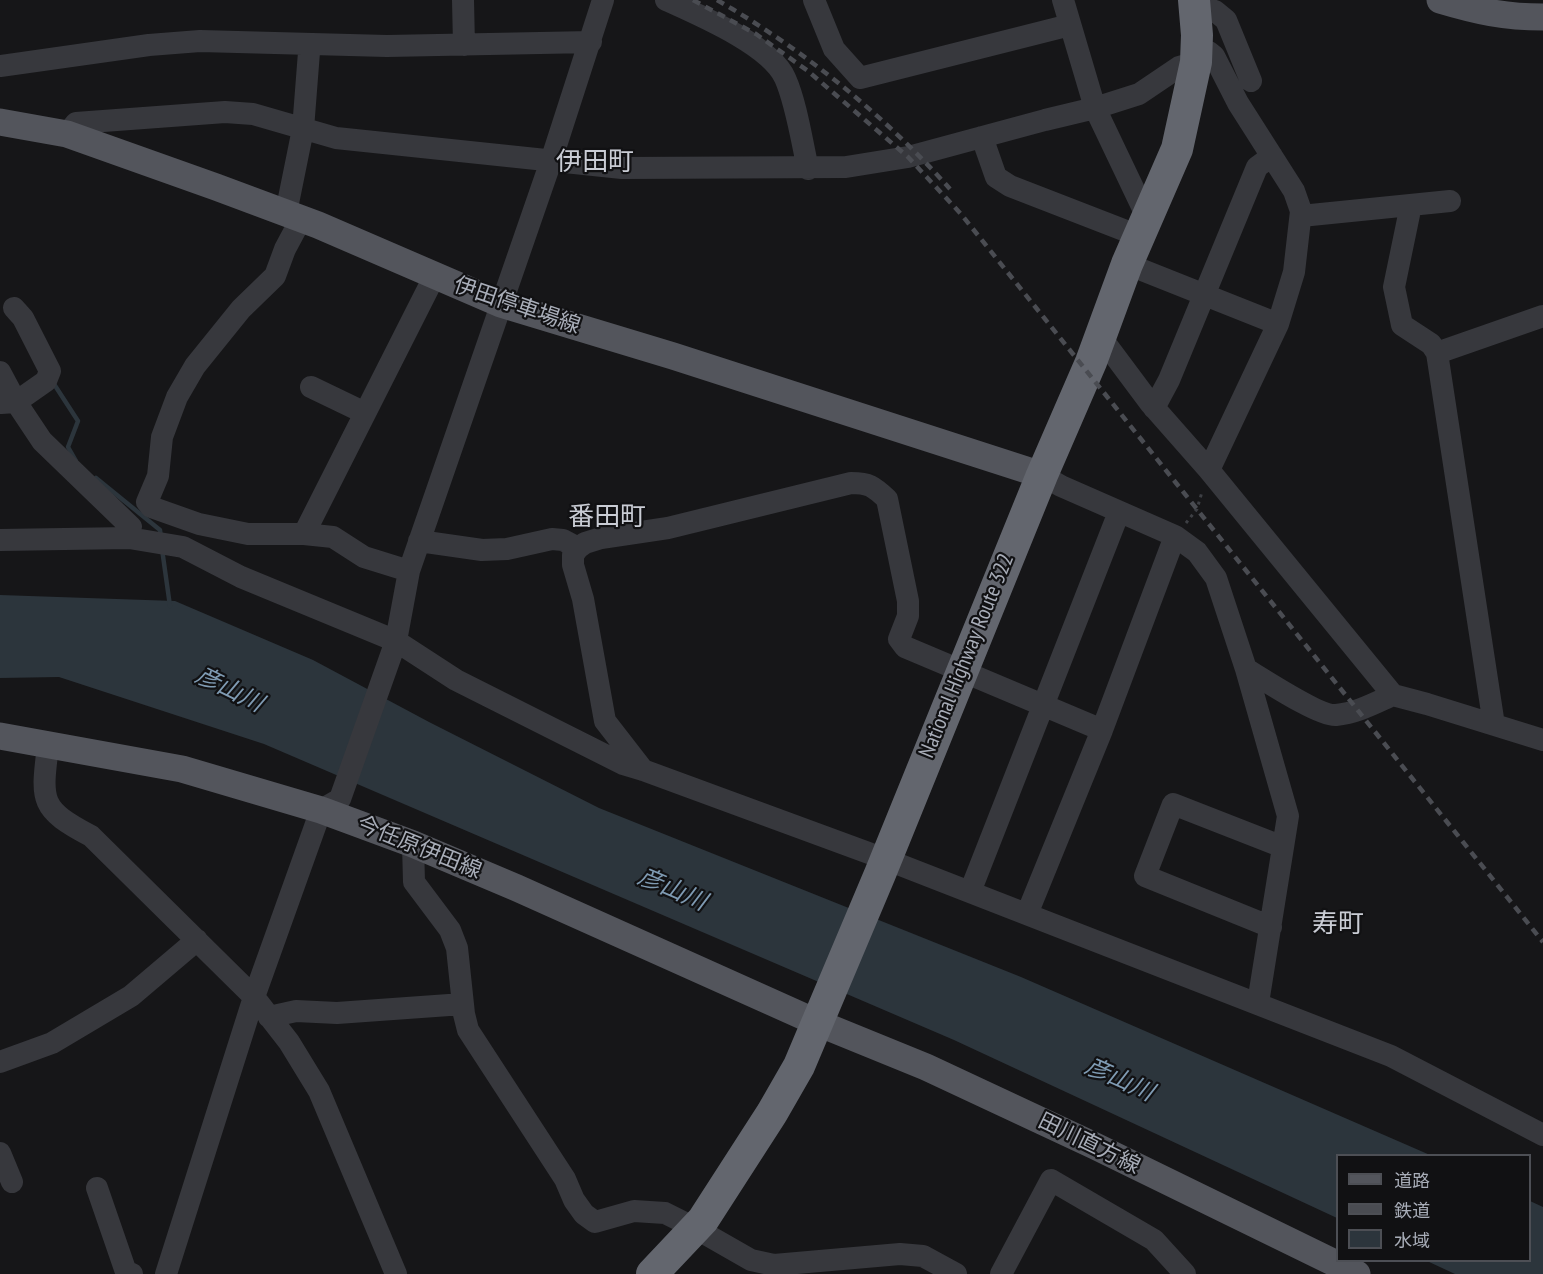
<!DOCTYPE html>
<html>
<head>
<meta charset="utf-8">
<style>
  body { margin:0 }
  #map { position:relative; width:1543px; height:1274px; overflow:hidden; background:#161618; font-family:"PT Sans Narrow","Noto Sans JP",sans-serif }
  canvas { display:block }
  .legend { position:absolute; left:1336px; top:1154px; width:195px; height:108px; box-sizing:border-box; background:#111113; border:2px solid #4d4f55; margin:0; padding:8px 10px; list-style:none; font-size:18px; color:#a8adb8 }
  .legend li { display:flex; align-items:center; gap:12px; height:30px }
  .legend b { width:30px; border:2px solid #4d4f55 }
</style>
</head>
<body>
<div id="map">
<canvas width="1543" height="1274"></canvas>
<ul class="legend">
<li><b style="height:8px;background:#53555c"></b>道路</li>
<li><b style="height:8px;background:#4a4c52"></b>鉄道</li>
<li><b style="height:16px;background:#2c353c"></b>水域</li>
</ul>
</div>
<script>
const ctx = document.querySelector('canvas').getContext('2d');
ctx.lineJoin = 'round';
function fill(path, color) {
  ctx.fillStyle = color;
  ctx.fill(path, 'evenodd');
}
function strokePath(path, color, width, dash) {
  ctx.strokeStyle = color;
  ctx.lineWidth = width;
  ctx.lineCap = dash ? 'butt' : 'round';
  ctx.setLineDash(dash || []);
  ctx.stroke(path);
}
function drawText(font, color, halo, rows, align = 'center') {
  ctx.font = font + ' "PT Sans Narrow","Noto Sans JP",sans-serif';
  ctx.lineWidth = 4.5;
  ctx.setLineDash([]);
  ctx.textBaseline = 'middle';
  ctx.strokeStyle = halo;
  ctx.fillStyle = color;
  for (const [text, x, y, turn = 0] of rows) {
    ctx.save();
    ctx.translate(x, y);
    ctx.rotate((+turn || 0) * Math.PI / 180);
    ctx.textAlign = isNaN(turn) ? turn : align;
    if (halo) ctx.strokeText(text, 0, 0);
    ctx.fillText(text, 0, 0);
    ctx.restore();
  }
}
fill(new Path2D(`
  M0,595L175,601L313,660L429,722L599,808L1021,977L1430,1155L1338,1156L1337,1218L954,1040L264,744L59,677L0,678Z
  M1530,1201L1543,1207V1274H1455L1427,1261L1530,1260Z`), '#2c353c');
strokePath(new Path2D(`
  M52,381L78,421L68,447L76,461
  M96,478L160,530L161,538
  M162,549L170,606`), '#2c353c', 4.5);
strokePath(new Path2D(`
  M1186,523L1197,509L1202,492`), '#3d3f44', 3, [3, 4.5]);
strokePath(new Path2D(`
  M463,0L464,45
  M666,0C699,15 770,45 785,78C796,102 802,142 808,169
  M814,0L834,49L860,78L1070,25
  M1063,0L1095,108L1147,217
  M1194,5L1215,11L1226,20L1251,81
  M1197,50L1209,52L1214,56L1238,103L1294,191L1301,211L1294,272L1278,324L1209,470
  M0,66L149,45L200,41L387,46L591,42
  M67,134L76,123L225,112L253,114L336,138L622,168L846,167L908,157L1045,120L1095,108L1139,94L1179,67L1196,62
  M982,137L996,177L1010,186L1139,236
  M1411,205L1394,287L1402,325L1431,344L1437,353L1543,316
  M286,213L303,129L309,52
  M1301,216L1450,201
  M301,219L285,249L275,276L241,309L195,366L177,397L162,437L158,476L147,502L151,507L199,524L248,534H304L333,537L364,557L409,571
  M1127,264L1278,324
  M1100,336L1150,403L1209,470L1393,695L1427,704L1543,740
  M1437,353L1494,725
  M0,372L16,402L42,441L131,527
  M311,387L365,413
  M1,403L16,402L46,381L50,371L23,318L14,308
  M1154,408L1169,380L1257,167L1272,156
  M1042,475L1061,486L1175,536L1197,552L1216,578L1246,669C1263,679 1320,717 1336,715C1357,713 1375,703 1393,695
  M304,534L434,277
  M0,540L129,538L183,547L241,577L396,641L456,680L623,764L643,770L885,859L1391,1056L1543,1135
  M419,541L482,550L507,549L552,539L563,540L578,548
  M1246,669L1288,816L1258,1003
  M48,746C41,802 40,809 91,836L254,997L289,1042L319,1091L396,1274
  M643,770L605,721L583,599L573,565V555L578,548L585,543L601,538L668,528L851,483C869,483 873,486 887,499L908,601V616L899,639L905,647L1102,730
  M413,844L414,882L450,930L457,948L464,1014L468,1030L565,1179L574,1200L584,1214L595,1222L634,1211L665,1213L695,1228L751,1260L774,1265L900,1254L923,1256L956,1274
  M970,892L1119,512
  M1027,914L1102,730L1175,536
  M1271,927L1145,876L1173,804L1283,847
  M269,1017L296,1011L337,1013L463,1004
  M0,1062L52,1043L131,996L197,940
  M0,1153L12,1182
  M97,1188L126,1272L132,1274
  M166,1274L254,997L321,810L340,799L396,641L409,571L551,161L603,0
  M1001,1274L1051,1180L1154,1240L1185,1274`), '#37383d', 22);
strokePath(new Path2D(`
  M1440,0C1477,11 1504,17 1543,17
  M0,122L67,134L216,187L318,225L501,304L673,356L1042,475
  M0,736L182,769L321,810L413,844L517,888L818,1023L926,1067L1095,1146L1357,1274`), '#53555c', 27);
strokePath(new Path2D(`
  M652,1274L703,1220L772,1113L799,1066L880,874L1042,475L1091,362L1127,264L1177,149L1196,62L1197,35L1194,0`), '#63666e', 32);
strokePath(new Path2D(`
  M693,0L756,34L808,71L908,157L961,214L1543,942
  M717,0C804,50 883,114 950,189`), '#4a4c52', 4.5, [8, 6]);
drawText('22px', '#a8adb8', '#111113', [
  ["伊田停車場線",517,306,19],
  ["National Highway Route 322",967,656,-68],
  ["今任原伊田線",419,848,22],
  ["田川直方線",1089,1144,26]
]);
drawText('italic 24px', '#7f9bb3', '#111113', [
  ["彦山川",229,690,26],
  ["彦山川",672,890,23],
  ["彦山川",1119,1080,24]
]);
drawText('26px', '#c9ccd4', '#111113', [
  ["伊田町",595,163],
  ["番田町",607,518],
  ["寿町",1338,925]
]);
</script>
</body>
</html>
